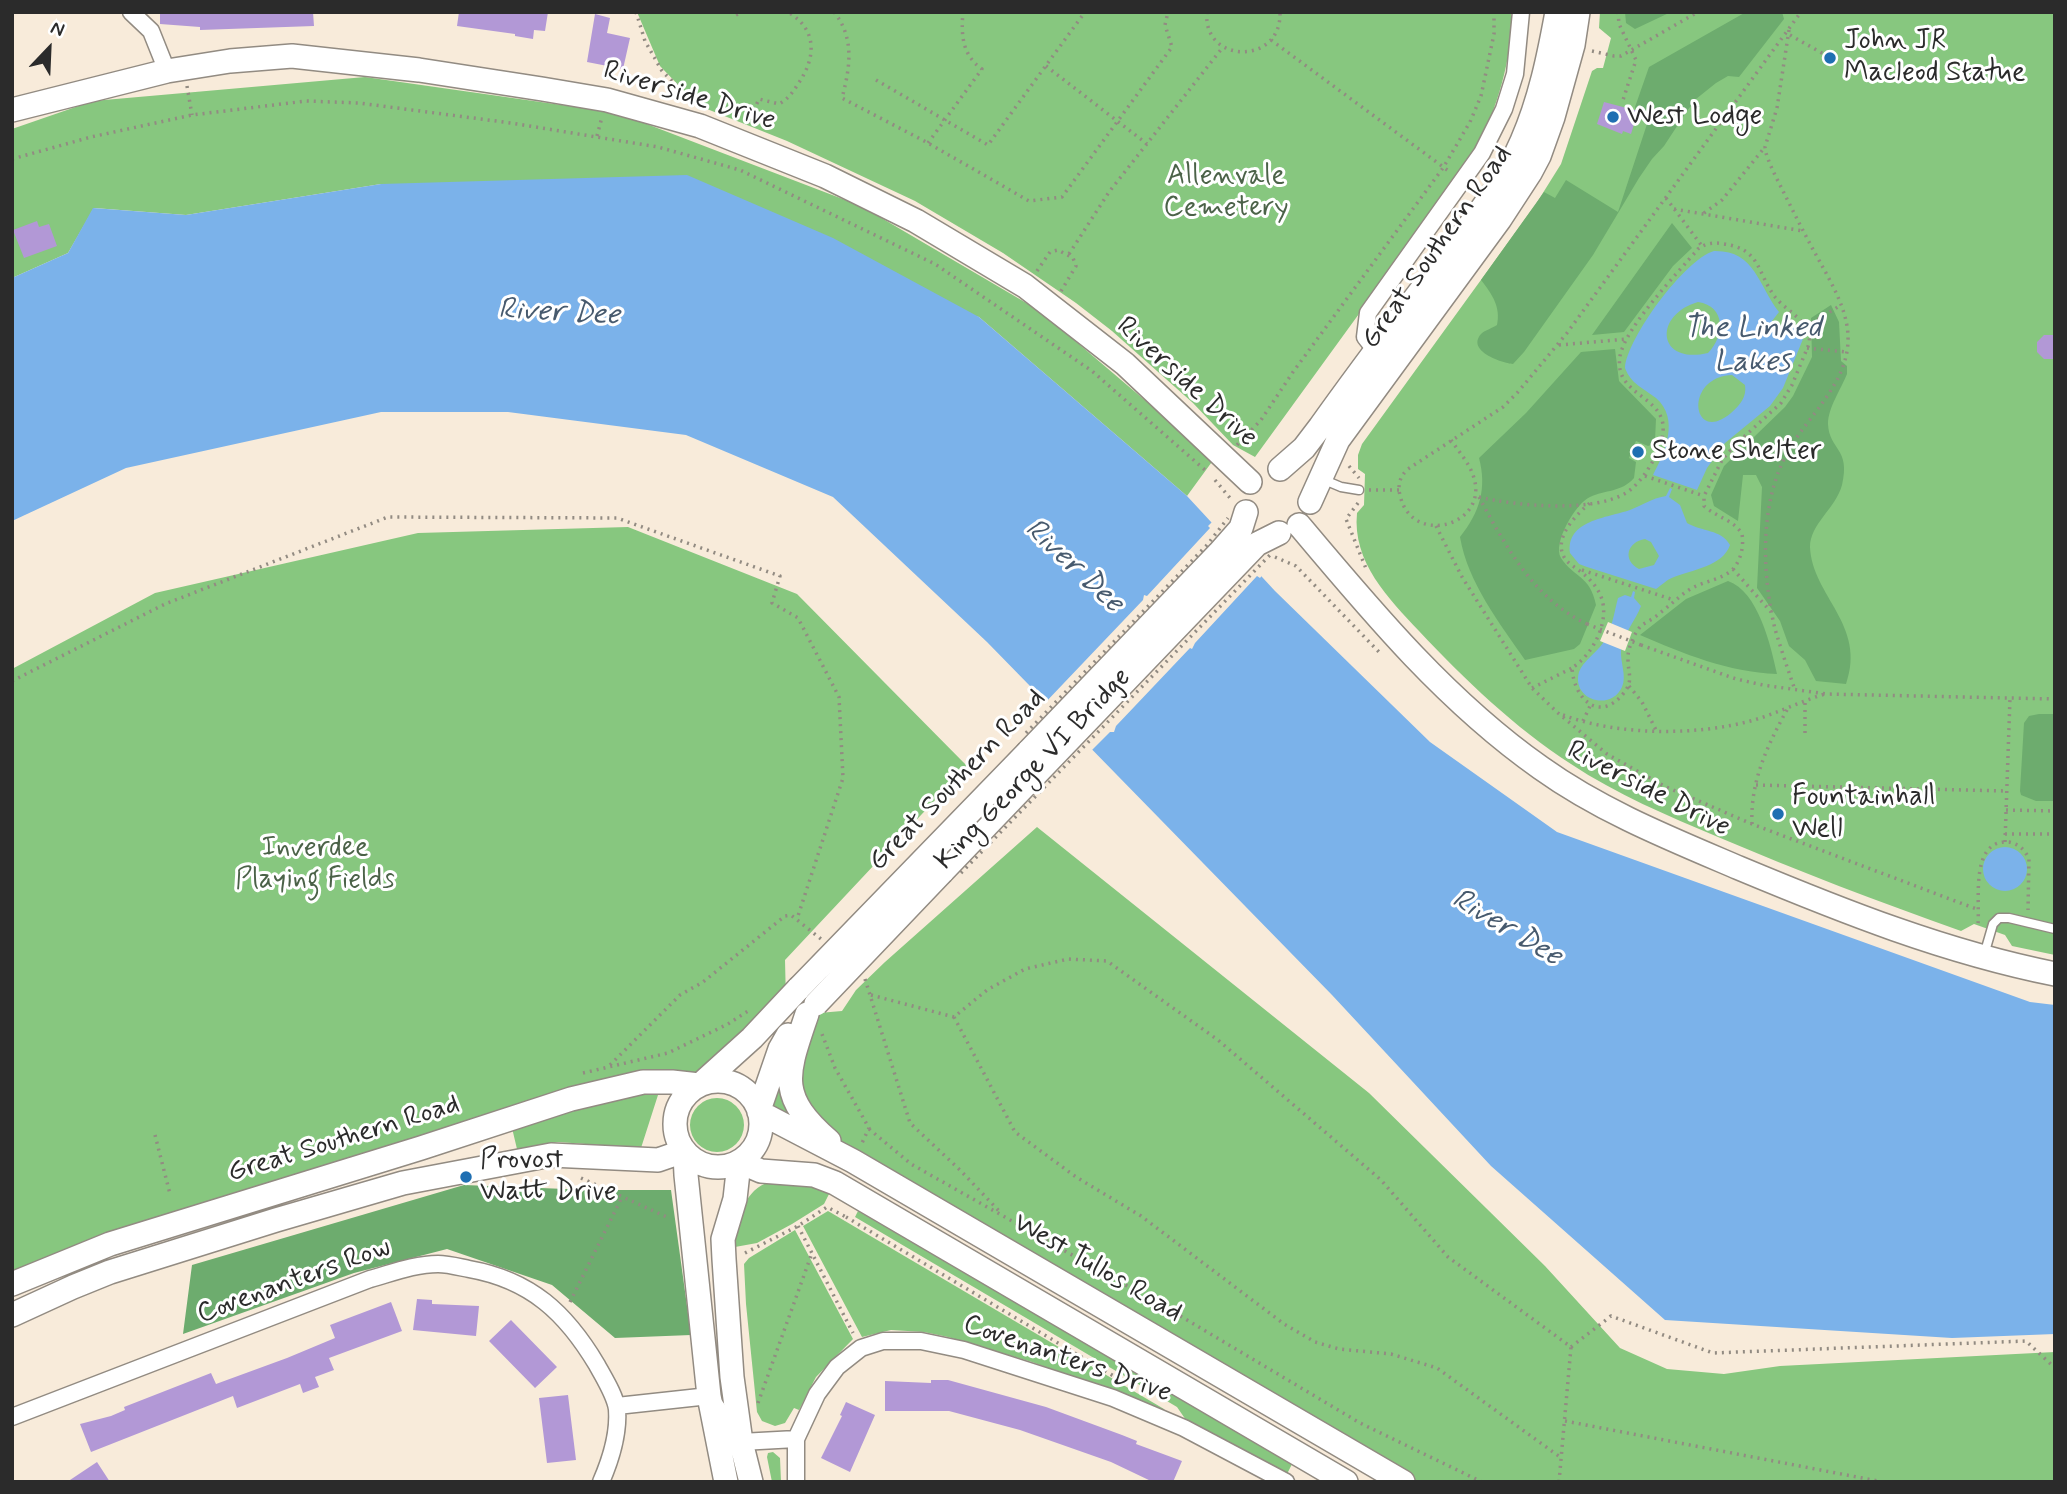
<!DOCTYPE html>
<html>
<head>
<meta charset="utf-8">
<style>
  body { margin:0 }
  #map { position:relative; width:2067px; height:1494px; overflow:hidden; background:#f8ebda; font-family:Mynerve,sans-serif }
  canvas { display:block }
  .frame { position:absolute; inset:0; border:14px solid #2b2b2b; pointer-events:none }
  .north { position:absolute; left:14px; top:14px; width:70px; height:70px; -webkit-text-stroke:5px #fff; paint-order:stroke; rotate:23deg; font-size:19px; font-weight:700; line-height:28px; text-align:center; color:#2b2b2b }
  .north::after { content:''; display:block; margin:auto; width:24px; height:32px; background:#2b2b2b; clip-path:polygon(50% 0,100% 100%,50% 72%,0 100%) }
</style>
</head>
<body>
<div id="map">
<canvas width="2067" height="1494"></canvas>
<div class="frame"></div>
<div class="north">N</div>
</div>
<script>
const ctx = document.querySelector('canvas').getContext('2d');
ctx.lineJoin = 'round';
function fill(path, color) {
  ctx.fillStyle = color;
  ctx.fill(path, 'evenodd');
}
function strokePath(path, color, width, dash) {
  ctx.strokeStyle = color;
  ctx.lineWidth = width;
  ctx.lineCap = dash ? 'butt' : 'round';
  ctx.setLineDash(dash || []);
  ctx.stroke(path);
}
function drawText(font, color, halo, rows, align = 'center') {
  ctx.font = font + ' Mynerve,sans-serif';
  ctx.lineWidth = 6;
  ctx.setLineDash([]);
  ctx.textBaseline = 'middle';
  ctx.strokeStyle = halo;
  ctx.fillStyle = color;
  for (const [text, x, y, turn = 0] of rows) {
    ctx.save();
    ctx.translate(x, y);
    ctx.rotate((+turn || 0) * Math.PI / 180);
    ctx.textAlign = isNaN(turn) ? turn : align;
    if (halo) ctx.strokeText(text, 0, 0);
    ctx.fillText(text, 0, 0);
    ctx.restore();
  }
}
fill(new Path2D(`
  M637,12H1511C1513,61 1496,106 1478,150L1255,457L1233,445L1193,403L1112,331L1076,303L1003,253L915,201L787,141L707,109L686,93L660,66Z
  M1600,12H2055V955L2012,946L2005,935L1974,924L1961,931C1879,902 1798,871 1718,837C1668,816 1616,794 1571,764C1514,727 1465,680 1419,631C1389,599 1352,562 1357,513L1364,505L1365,474L1358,469V455L1362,444L1536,204L1561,164L1592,71L1597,68H1603L1611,38L1599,28Z
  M365,77L618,113L861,206L1040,311L1214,459L1187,496L979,317L381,184L186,215L94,208L68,253L12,278V129L93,101Z
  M628,527L797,594L967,766L785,960L786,1002L701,1084L643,1082L12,1284V669L155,593L418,533Z
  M1037,827L1369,1093L1545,1266L1620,1348L1667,1369L1724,1374L1780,1366L2055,1352V1482H1403L759,1110L807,1014L842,1011L856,990L885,962Z
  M632,1095H658L641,1148L558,1142L517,1149L512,1128Z
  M690 1125a27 27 0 1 1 54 0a27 27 0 1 1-54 0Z
  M770,1182L813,1185L830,1192L824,1204L792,1224L757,1243L735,1247L733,1239C740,1217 744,1189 770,1182Z
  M828,1211L1164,1409L1165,1411L1032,1362L948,1337L924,1332L891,1330L862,1337L803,1226Z
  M858,1211L1292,1464L1287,1474L1188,1423L1177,1407L855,1217Z
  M795,1230L853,1339L816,1377L799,1410L794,1408L785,1423L775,1426L762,1421L757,1412L746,1304L744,1264L749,1258Z
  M773,1452L780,1458L781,1482H772L767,1457L768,1453Z`), '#87c77f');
fill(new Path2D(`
  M1625,12H1671L1635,29L1626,23Z
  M1746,12H1782L1784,19L1739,77L1728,76L1716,83L1696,99L1687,111L1664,146L1652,159L1639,178L1593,255L1524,352L1513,364C1502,363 1466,351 1481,334C1485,330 1493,328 1497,325C1501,307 1492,294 1481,280L1544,192L1555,198L1566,180L1618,212L1650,115L1635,110V107L1649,67Z
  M1672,223L1692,248L1673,266L1624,332L1592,335Z
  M1831,305L1839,322L1841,361L1847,366V374C1841,389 1828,408 1828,424C1829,450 1851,448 1842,485C1836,508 1810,524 1810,547C1812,596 1867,625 1846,684L1816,681L1805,660L1789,646L1780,621L1757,588L1762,487L1756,475H1743L1738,521L1714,506L1711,495L1724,466L1785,407L1793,396L1812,357L1811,318Z
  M1615,349L1619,381L1656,419L1655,440L1654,444L1648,446L1636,441L1629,458L1636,462L1634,478C1622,492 1605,490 1590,497C1576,503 1552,543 1561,558C1574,578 1590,575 1596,605L1580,644L1574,649L1525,660C1499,622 1468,583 1460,537C1480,512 1487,488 1479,458L1526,413L1581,352Z
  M1728,581C1758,591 1771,646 1777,674C1728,672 1684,654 1640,635L1686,599Z
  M2039,714H2055V801H2036L2021,795L2020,791L2024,723L2029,716Z
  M464,1185L591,1190H671L691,1335L615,1338L552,1285L447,1249L354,1273L183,1334L192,1265Z`), '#6dac6e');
fill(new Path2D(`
  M687,175L833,238L979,317L1187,496L1275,591L1430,742L1557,832L2030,1002L2055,1005V1334L1952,1338L1665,1320L1491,1166L1332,995L987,642L833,497L686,435L508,412H381L126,468L12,521V278L68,253L93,208L186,215L381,184Z
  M1714,251C1755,250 1758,285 1779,312L1772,321L1785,331L1792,323L1801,330L1803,339L1783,388L1770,406L1725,443L1707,468L1697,490L1653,475C1665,452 1680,419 1656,398C1643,388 1631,384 1625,368C1627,338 1685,259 1714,251ZM1698,302C1726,306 1725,336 1708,353C1657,365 1653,315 1698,302ZM1732,375L1745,385C1747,397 1740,405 1731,413C1692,446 1683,377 1732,375Z
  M1670,488L1672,489L1669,497L1680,505L1687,523C1702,532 1721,529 1730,545C1723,566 1692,570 1674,577C1666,580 1662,585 1656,589L1587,567L1579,564L1570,553C1566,520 1607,518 1630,510C1645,504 1650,499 1666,496ZM1645,539L1651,542L1659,556L1654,565L1639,569C1622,560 1627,542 1645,539Z
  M1633,591L1635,592L1634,598L1641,606C1636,620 1623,634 1621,650C1620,662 1627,676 1622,687C1611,712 1571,700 1579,672C1583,661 1596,653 1603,643C1612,630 1614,613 1618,598L1625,595L1631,597Z
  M1983 869a22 22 0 1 1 44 0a22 22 0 1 1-44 0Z`), '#7bb2ea');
fill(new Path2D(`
  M1214,520L1264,573L1260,578L1257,576L1195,643L1192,649L1190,648L1116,726L1114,732H1110L1089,753L1043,705L1143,600L1144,595L1147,596L1210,528L1208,526Z
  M1608,622L1632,632L1625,651L1600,641Z`), '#f8ebda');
fill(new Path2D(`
  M160,12H313L314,26L200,30V27L160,24Z
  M459,12H548L545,31L534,30L533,39L515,36V34L457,26Z
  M595,14L610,18L607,33L630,38L623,69L587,62Z
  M1604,102L1638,111L1631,134L1623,131L1622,134L1597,124Z
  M37,221L39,227L49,224L57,246L24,258L13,230Z
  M2044,335H2055V359H2044L2037,352V342Z
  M417,1299L432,1300V1304L479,1306L476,1336L413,1330Z
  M391,1302L402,1331L329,1358L334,1370L315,1377L319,1387L303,1393L300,1384L237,1408L233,1396L91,1452L80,1424L111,1416L125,1410L124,1407L211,1373L216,1384L287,1358L335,1338L330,1325Z
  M511,1320L557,1367L535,1388L489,1341Z
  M931,1380H948L1046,1407L1122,1435L1137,1441L1136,1444L1182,1461L1173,1482H1153L1111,1462L1020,1430L949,1411H885V1381L931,1383Z
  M568,1395L576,1460L547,1463L539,1398Z
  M846,1402L875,1415L850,1472L821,1458L842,1416L840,1415Z
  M97,1462L110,1482H67Z`), '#b298d6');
const lane = new Path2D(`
  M1322,479L1341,487L1359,490
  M1984,955L1993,924L1999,918H2009L2055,929`);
const street = new Path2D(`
  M131,12L151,31L167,71
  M1376,351L1365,337L1368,313L1482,153L1504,109L1515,74L1521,12
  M617,1406L709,1396L741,1442L796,1439
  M12,1417L370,1279C392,1273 415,1264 438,1264C448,1264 459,1267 469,1269C531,1280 566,1313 597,1365C604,1378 615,1395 617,1409C619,1434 611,1459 601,1482
  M796,1482V1439L817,1394L837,1367L861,1348L883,1341H921L964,1350L1113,1398L1184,1428L1286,1482`);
const secondary = new Path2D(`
  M12,110L167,71L230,61L292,56L419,70L542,89L607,100L700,126L825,176L916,221L1025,286L1125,364L1250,482
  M1280,469L1304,448L1320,427C1361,369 1404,313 1447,256C1474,219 1504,183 1522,141C1540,100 1549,56 1557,12
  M1310,502L1338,440L1500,219L1530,173L1539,156L1553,117L1573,45L1578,12
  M1299,525C1372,612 1447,702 1541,768C1601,811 1671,839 1739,868C1842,911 1945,952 2055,974
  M1028,752L1219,553L1241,528L1246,512
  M942,872L1257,544L1279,533
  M807,1014C787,1074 776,1095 829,1141
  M675 1124a43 43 0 1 1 86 0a43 43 0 1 1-86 0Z
  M701,1084L752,1038L799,988
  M759,1110L780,1049L788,1035
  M759,1112L853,1161L1403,1482
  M685,1154L686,1175L709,1396L726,1482
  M740,1162L761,1171L814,1175L835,1183L1346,1482
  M739,1163L735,1199L723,1239L724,1259L732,1377L741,1442L751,1482
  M12,1284L110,1244L421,1148L571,1099L643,1082H672L699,1085
  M12,1315L73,1287L110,1272L276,1220L403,1183L551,1155L658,1160L684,1151`);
strokePath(lane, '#928b82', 11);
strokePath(street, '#928b82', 19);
strokePath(secondary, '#928b82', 26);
strokePath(new Path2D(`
  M636,12L645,41L662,71L694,103
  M834,12C855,38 850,68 842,98L928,143L1029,201L1062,197L1172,47L1165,25L1168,12
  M1207,12C1202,64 1282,66 1280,12
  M1618,12L1619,24L1636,60L1622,103
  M736,15L742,12
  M1789,30L1777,108L1765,147L1766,153C1770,166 1777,179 1783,191C1795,215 1807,239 1820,262C1833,286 1849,313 1848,341C1847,381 1813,412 1793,443C1759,495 1761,570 1775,629C1781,649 1788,670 1795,690
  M1790,35L1827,56
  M1271,40L1450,172
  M1592,51L1614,56H1621L1698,12
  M1046,66L1147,144
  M876,80L988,145L1085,12
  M187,86L192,115
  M748,123L759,99L779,104C788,99 793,92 798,84C816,58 818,30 788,12
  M597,136L602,117
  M928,143L982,69C962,55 961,35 963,12
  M12,159L91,137L192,115L306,101L359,103L511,123L658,147L740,170L935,264L1092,371L1205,470
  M1666,198L1702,246
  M1674,209L1803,231
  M1704,213L1722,200L1765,147
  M1069,254L1109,192L1223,47
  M1037,271L1050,252L1058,250L1073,258L1076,266L1061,291
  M1806,327L1841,305
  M1559,345L1627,339
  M1807,348L1847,352
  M1451,440C1459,452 1470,464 1474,478C1488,525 1415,546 1401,499C1397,487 1399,477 1408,469L1503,407L1518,392L1567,333L1801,12
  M1237,445L1261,420L1293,372L1443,168L1470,122L1481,96L1494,34V12
  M1349,466L1359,478
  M1645,476L1704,496
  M1215,480L1230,498
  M1369,490H1399
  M1479,497C1516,506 1593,513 1626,493C1638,485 1646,473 1653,461C1659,449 1666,433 1662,420C1654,394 1614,392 1620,356C1626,326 1677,274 1698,249C1706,243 1714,242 1724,244C1761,249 1757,273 1775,297C1787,312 1813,322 1809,344L1792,385L1781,403L1735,445L1722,460L1704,496V506C1716,517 1734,520 1742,534C1744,546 1741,560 1733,569C1723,579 1706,581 1694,587C1681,594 1672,604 1660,613C1655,618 1648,621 1642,625C1635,631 1627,650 1628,659C1628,674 1634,681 1623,694C1599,723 1574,699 1572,668C1585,659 1593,648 1599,634C1609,608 1603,589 1581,572C1575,567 1568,564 1564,557C1553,537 1577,514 1591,502
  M1479,497C1506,547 1534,599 1587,624
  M1358,503L1346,519L1367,571
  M1436,526L1462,577L1532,688L1558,713L1607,754L1664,786L1752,824L1979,910
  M1275,557L1296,566L1379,652
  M1733,569L1771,612
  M1582,570L1674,600
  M1641,645L1736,679L1763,685L1826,694L2055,699
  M12,681L165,604L388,517L617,518L780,576L772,603L798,618L839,697L843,778L797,919
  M1629,686L1642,702L1656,730
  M1532,688L1572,668
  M1563,715C1619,736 1697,736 1754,720C1778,713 1801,701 1825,694
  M1583,721L1591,704
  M1805,733V700
  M1756,785L2007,791
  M2006,810L2055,811
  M1752,824C1750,781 1768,744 1788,708
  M2005,834H2055
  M2005,842L2010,698
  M1978,923C1980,899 1970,839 2009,842C2019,844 2025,850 2029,859L2028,910
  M865,979L910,1123L960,1170L1001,1213
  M871,995L954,1017L987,990L1025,969L1068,959L1107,961L1218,1040L1381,1180L1448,1257L1571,1347L1559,1482
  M954,1017L1015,1132L1076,1177L1141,1216L1284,1324L1315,1342L1339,1349L1391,1354L1437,1368L1560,1457
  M822,1034L835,1068L869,1128L862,1143
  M610,1065L680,995L703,982L785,916L791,915L821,939
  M583,1073L668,1053L728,1024L748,1011
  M869,1129L911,1164L1182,1317L1360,1423L1482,1482
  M155,1135L170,1194
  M581,1178L669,1218
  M846,1217L1127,1384
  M798,1226L853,1333
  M745,1253L798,1226L827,1207L846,1217L847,1215
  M570,1302L622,1197
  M1571,1347L1611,1316L1713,1353L2026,1341L2055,1368
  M758,1403L812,1253
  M1565,1421L1883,1482`), '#928b82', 3.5, [2, 5]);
strokePath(lane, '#fff', 8);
strokePath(street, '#fff', 16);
strokePath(secondary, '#fff', 23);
const secondaryBridge = new Path2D(`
  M799,988L1028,752
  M816,1004L942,872`);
strokePath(secondaryBridge, '#928b82', 26, []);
strokePath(new Path2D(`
  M1587,624L1641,645
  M1026,733L1207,545L1228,518
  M961,873L1270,555`), '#928b82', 3.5, [2, 5]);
strokePath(secondaryBridge, '#fff', 23);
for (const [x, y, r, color] of [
  [1830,58,7,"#1f6fb2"],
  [1613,117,7,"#1f6fb2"],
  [1638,452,7,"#1f6fb2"],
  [1778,814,7,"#1f6fb2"],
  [466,1177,7,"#1f6fb2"]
]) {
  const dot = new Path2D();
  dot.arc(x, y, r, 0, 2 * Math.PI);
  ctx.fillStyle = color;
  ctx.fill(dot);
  strokePath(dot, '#fff', 2.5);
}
drawText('28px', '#2b2b2b', '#fff', [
  ["John JR",1844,42],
  ["Macleod Statue",1844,74],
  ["West Lodge",1627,117],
  ["Stone Shelter",1652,452],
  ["Fountainhall",1792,798],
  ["Well",1792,830],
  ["Provost",480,1161],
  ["Watt Drive",480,1193]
], 'left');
drawText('28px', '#2b2b2b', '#fff', [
  ["Riverside Drive",689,97,17],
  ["Great Southern Road",1438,248,-55],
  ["Riverside Drive",1186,383,42],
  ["King George VI Bridge",1034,770,-46],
  ["Great Southern Road",958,781,-46],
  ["Riverside Drive",1648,790,27],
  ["Great Southern Road",344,1140,-17],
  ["West Tullos Road",1097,1269,30],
  ["Covenanters Row",294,1282,-20],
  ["Covenanters Drive",1067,1360,19]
]);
drawText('28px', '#4b6248', '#fff', [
  ["Allenvale",1226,177],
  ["Cemetery",1226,209],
  ["Inverdee",315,849],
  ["Playing Fields",315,881]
]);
drawText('italic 30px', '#475a6e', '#fff', [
  ["River Dee",559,314,3],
  ["The Linked",1752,330],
  ["Lakes",1752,364],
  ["River Dee",1073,567,43],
  ["River Dee",1506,929,31]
]);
</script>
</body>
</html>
